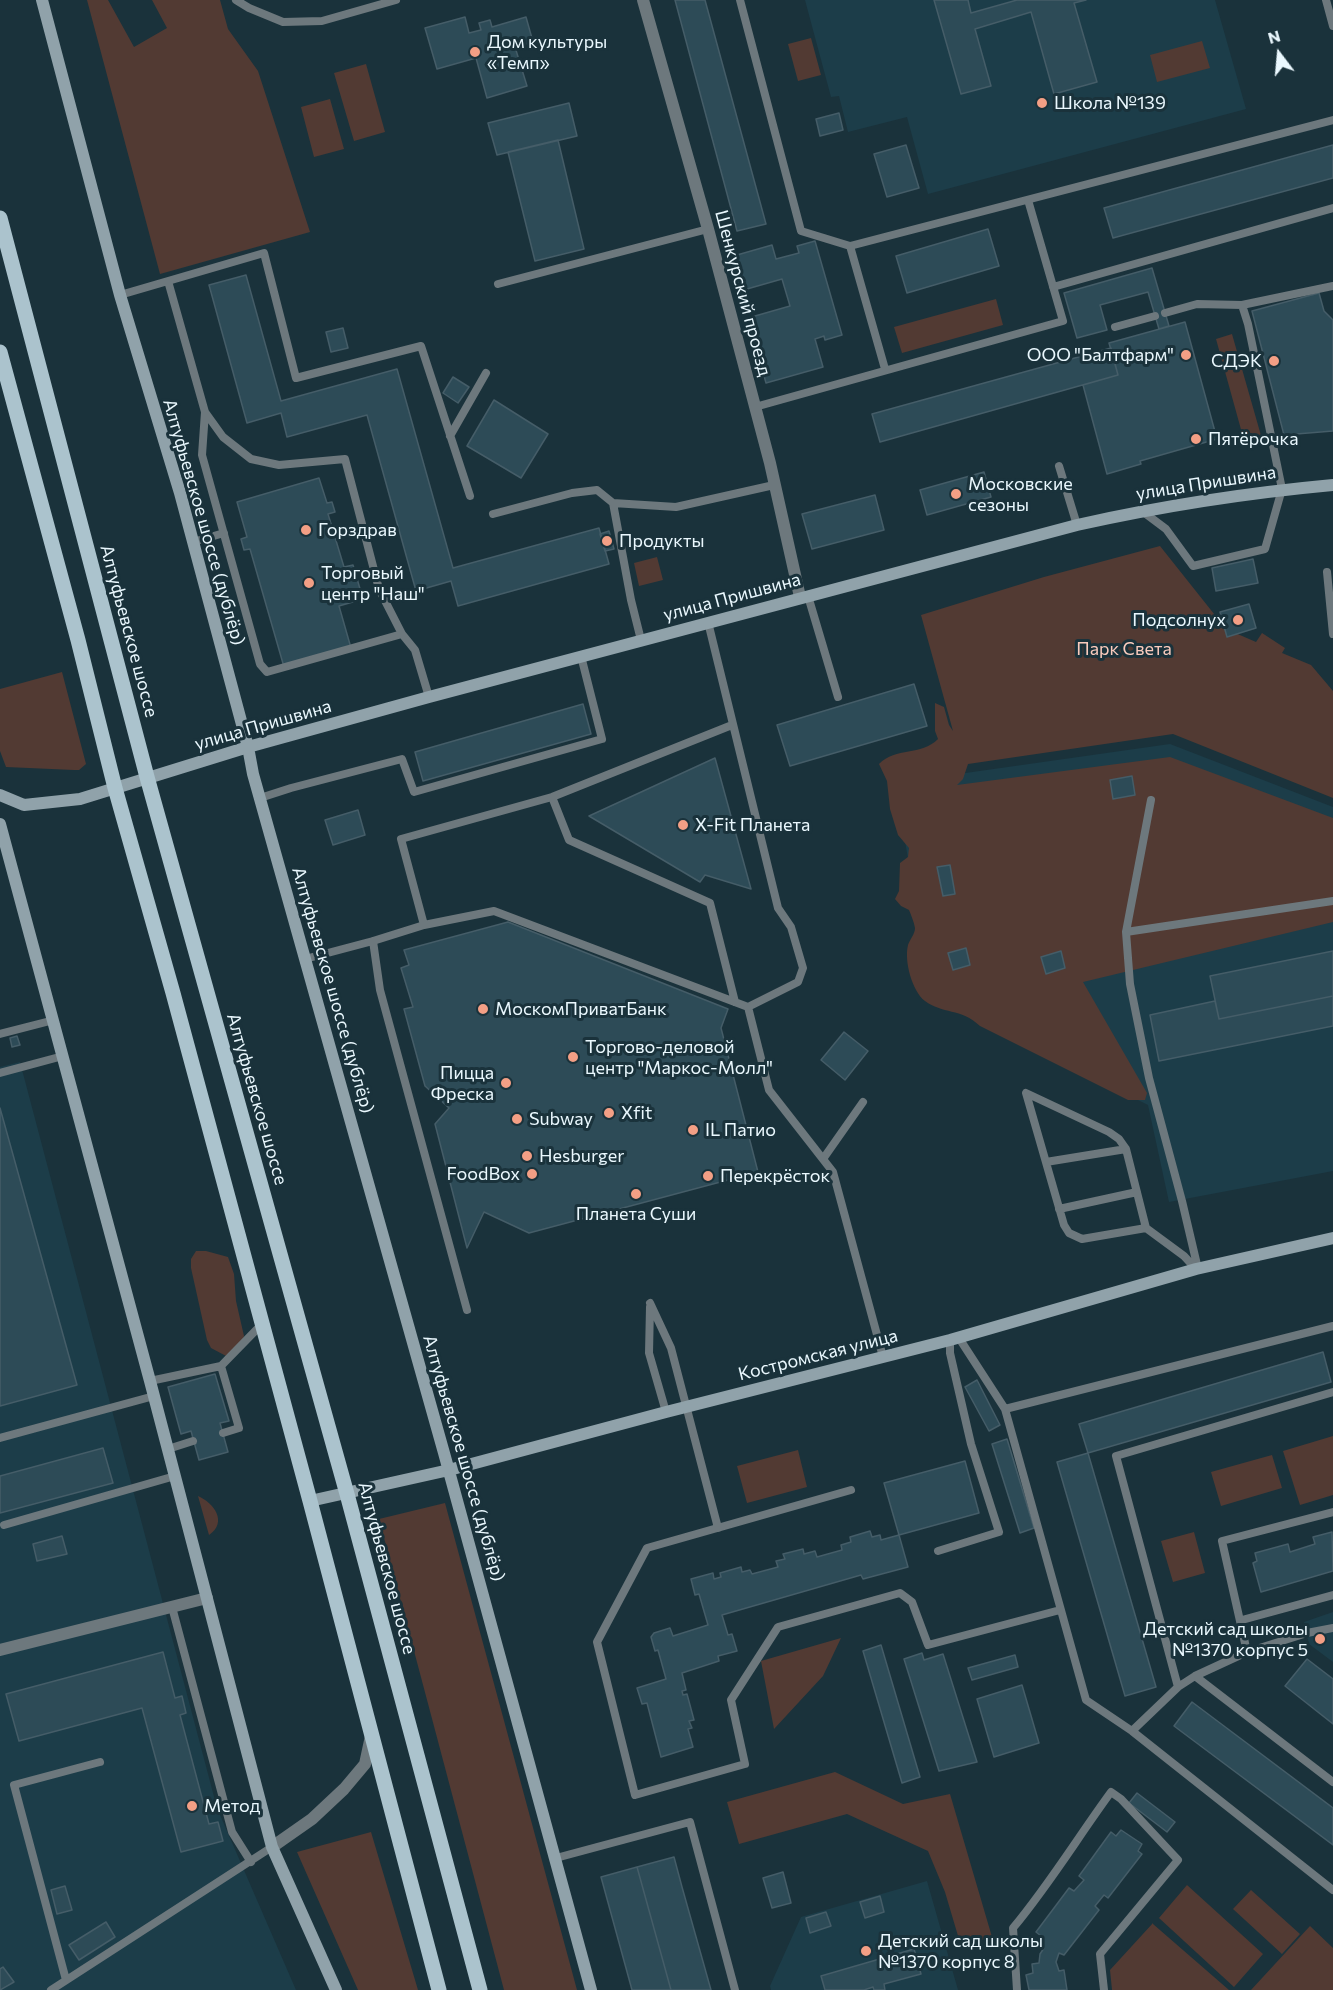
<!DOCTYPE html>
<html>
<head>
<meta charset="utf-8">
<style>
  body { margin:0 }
  #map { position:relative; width:1333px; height:1990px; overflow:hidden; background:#1a323b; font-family:Commissioner,sans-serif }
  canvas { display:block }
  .north { position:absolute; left:1249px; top:24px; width:60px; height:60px; -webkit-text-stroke:4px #1a323b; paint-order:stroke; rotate:344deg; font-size:16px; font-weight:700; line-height:24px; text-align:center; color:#eaf8fe }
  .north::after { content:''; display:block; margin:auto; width:21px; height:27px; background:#eaf8fe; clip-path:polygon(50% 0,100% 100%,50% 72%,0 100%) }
</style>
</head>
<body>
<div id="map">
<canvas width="1333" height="1990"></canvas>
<div class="north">N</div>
</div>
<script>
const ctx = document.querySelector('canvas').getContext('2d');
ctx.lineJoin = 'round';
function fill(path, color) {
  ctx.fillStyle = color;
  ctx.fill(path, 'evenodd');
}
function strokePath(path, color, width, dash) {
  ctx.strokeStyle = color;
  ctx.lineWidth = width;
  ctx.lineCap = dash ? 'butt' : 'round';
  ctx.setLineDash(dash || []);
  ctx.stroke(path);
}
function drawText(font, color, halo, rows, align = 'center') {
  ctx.font = font + ' Commissioner,sans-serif';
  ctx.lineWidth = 6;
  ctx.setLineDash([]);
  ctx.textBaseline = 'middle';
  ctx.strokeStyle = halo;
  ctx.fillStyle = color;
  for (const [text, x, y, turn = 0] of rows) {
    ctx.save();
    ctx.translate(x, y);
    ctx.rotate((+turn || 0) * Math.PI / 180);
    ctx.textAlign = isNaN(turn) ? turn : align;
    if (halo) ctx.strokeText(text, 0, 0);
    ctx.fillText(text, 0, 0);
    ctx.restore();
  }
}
fill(new Path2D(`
  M805,0H1215L1246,109L928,194L907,117L848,132L839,96L831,97Z
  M1170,744L1333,807V1171L1169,1202L1148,1105L932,998L895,783Z
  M20,1062L217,1808L296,1990H0V1067Z
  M1333,1612V1662L1309,1644L1304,1622Z
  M927,1881L958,1990H771L770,1986L801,1917Z`), '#1c3d49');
fill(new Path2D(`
  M87,0H108L134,47L167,28L152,0H220L228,29L258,71L310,232L160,274Z
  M811,38L821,75L798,81L788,44Z
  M1202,41L1210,68L1157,82L1150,55Z
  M366,64L385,132L354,141L334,73Z
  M330,99L344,149L314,157L301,107Z
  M996,299L1003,325L902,353L894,327Z
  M1232,334L1262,439L1245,444L1216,339Z
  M1160,546L1226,629L1256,642L1262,633L1285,648L1282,653L1311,665L1333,691V798L1173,734L968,764L963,779L957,785L1170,757L1333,818V922L1083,982L1147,1093L1145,1100H1128L980,1026C961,1008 942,1014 925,1001C912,991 904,961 908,945C910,939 915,934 915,928C914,922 911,915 909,910L901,906L895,899L899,891L900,863L908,857L909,848L898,835L890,809L887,781L879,764C896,747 921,756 938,739L935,731V703L944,707L949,725L953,731L921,615L1044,577Z
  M657,557L663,580L639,586L634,563Z
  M62,672L86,764L79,770H74L6,767L0,751V689Z
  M196,1251H206L228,1257L234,1274L236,1301L244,1336L241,1345L228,1357L211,1348L207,1340L191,1268V1259Z
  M1333,1436V1495L1300,1505L1283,1451Z
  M798,1450L807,1487L747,1503L737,1466Z
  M1272,1455L1282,1488L1221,1506L1211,1472Z
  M198,1496C214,1503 228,1522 209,1535Z
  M445,1503L577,1990H504L379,1519Z
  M1194,1532L1205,1573L1173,1582L1161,1541Z
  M841,1638L823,1676L774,1729L761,1661Z
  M835,1772L903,1804L950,1794L992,1937L961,1946L945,1892L928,1851L847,1814L739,1844L727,1802Z
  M371,1832L418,1990H358L297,1852Z
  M1187,1885L1263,1954L1234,1987L1159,1918Z
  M1251,1890L1300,1934L1282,1954L1233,1909Z
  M1153,1923V1924L1229,1990H1112L1110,1970Z
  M1310,1926L1333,1948V1990H1251Z`), '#523a33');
const building = new Path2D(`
  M675,0H705L766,224L737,231Z
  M934,0H968L971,13L1017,0H1086L1074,3L1097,82L1054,94L1031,12L975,29L991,86L961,94Z
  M465,17L469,33L481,30L479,23L490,20L492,27L526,17L533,42L515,47L527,86L487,98L476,58L437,69L425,28Z
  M569,103L577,136L497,155L488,123Z
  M839,113L843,130L820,136L816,119Z
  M558,140L584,249L535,261L508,152Z
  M906,145L919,188L887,197L874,154Z
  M1333,145V178L1113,238L1104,208Z
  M988,229L999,266L907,293L896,256Z
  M815,241L842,335L825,340L824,336L815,339L823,367L766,383L748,318L790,306L782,279L740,291L730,257L772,245L776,259L799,253L797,246Z
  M1152,268L1169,326L1159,329L1148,292L1100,305L1107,330L1077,338L1064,293Z
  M246,275L281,401L397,369L453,568L599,528L609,564L458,606L451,581L416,591L367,415L287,437L281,413L247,423L209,285Z
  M1319,293L1324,311L1333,320V431L1284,435L1252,311Z
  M1185,322L1217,439L1140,461L1141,464L1107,474L1083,385L1118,375L1109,343Z
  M343,328L348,348L331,352L326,332Z
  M1111,348L1118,375L880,442L872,414Z
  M453,377L469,387L458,403L443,393Z
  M494,400L548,434L521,478L467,446Z
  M984,472L991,497L927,515L920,490Z
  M319,478L327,503L332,502L335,512L328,514L344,567L353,565L363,599L339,606L351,648L284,667L250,549L244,550L241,539L247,537L237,502Z
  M875,495L884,530L812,549L802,514Z
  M609,531L614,549L605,551L600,534Z
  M1253,559L1258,583L1216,591L1212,568Z
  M1249,604L1256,628L1227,637L1220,612Z
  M914,684L927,726L790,766L777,725Z
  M583,704L591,734L423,781L415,752Z
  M715,758L751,889L705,875L700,882L589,816Z
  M1132,776L1135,795L1113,799L1110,780Z
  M358,810L365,835L333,845L325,820Z
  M950,865L955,894L943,896L937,867Z
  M508,922L728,1009L721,1028L758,1172L529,1233L484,1212L467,1248L435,1124L449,1108L425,1086L404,1009L413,1007L401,968L409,965L404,950Z
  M966,948L970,965L953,970L948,953Z
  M1061,951L1065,968L1046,974L1041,957Z
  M1333,951V996L1219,1019L1210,976Z
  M1333,996V1026L1159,1061L1150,1015L1215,1001L1219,1019Z
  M844,1032L868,1051L845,1080L821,1060Z
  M17,1036L20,1045L12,1047L10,1038Z
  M0,1108L77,1385L0,1406Z
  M1323,1352L1331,1382L1088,1453L1079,1424Z
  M215,1374L229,1421L220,1423L228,1452L199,1460L191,1431L181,1434L168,1387Z
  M977,1380L1000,1425L989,1431L965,1387Z
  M1007,1439L1034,1528L1020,1533L992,1444Z
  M103,1448L113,1483L0,1513V1476Z
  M1088,1453L1156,1687L1125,1696L1057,1462Z
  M965,1461L979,1513L899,1535L884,1483Z
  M870,1531L872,1537L880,1535L881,1540L899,1535L908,1567L863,1579L861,1575L722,1615L728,1635L732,1634L737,1651L718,1656L719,1661L682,1673L686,1690L682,1691L683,1695L687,1694L694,1720L689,1721L692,1728L688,1729L693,1747L661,1757L647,1703L642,1704L637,1688L666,1679L658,1650L655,1651L651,1637L654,1633L670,1628L673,1636L708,1625L699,1594L695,1595L691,1579L713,1573L714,1579L721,1577L720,1573L741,1567L742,1572L750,1570L752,1574L778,1567L776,1561L785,1559L783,1554L803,1549L804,1554L815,1551L817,1557L842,1550L841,1545L851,1542L850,1537Z
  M1332,1532L1333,1571L1261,1592L1253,1563L1257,1561L1255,1553L1288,1544L1290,1552L1315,1544L1313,1537Z
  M62,1536L67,1554L37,1561L33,1544Z
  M881,1645L920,1777L902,1783L863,1651Z
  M163,1652L175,1698L182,1696L186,1713L180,1715L209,1824L218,1822L223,1841L181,1852L142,1708L19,1741L6,1694Z
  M922,1653L924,1660L943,1654L977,1762L939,1771L904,1659Z
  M1015,1655L1018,1667L972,1680L968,1668Z
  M1307,1659L1333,1679V1724L1285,1686Z
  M1022,1685L1039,1743L994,1757L977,1699Z
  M1192,1702L1333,1808V1845L1174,1726Z
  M1137,1793L1175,1822L1167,1832L1129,1803Z
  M1121,1830L1142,1844L1138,1851L1142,1854L1108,1898L1104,1895L1095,1906L1099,1910L1064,1955L1059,1953L1056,1962L1059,1971L1064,1970L1067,1990H1029L1026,1975L1033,1973L1032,1964L1039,1963L1040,1954L1044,1948L1036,1942L1041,1936L1036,1932L1069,1888L1074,1891L1084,1880L1079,1876L1111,1832L1116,1836Z
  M674,1857L682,1887L711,1990H671L637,1867Z
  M637,1867L671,1990H632L601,1877Z
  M783,1872L791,1903L772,1908L763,1878Z
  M65,1886L72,1910L57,1914L51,1890Z
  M880,1896L884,1912L865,1918L860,1902Z
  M826,1912L831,1926L810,1933L806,1918Z
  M106,1922L115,1937L79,1960L69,1945Z
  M914,1949L921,1974L884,1984L885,1990H874L873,1987L864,1990H825L821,1976Z
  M3,1967L14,1982L0,1990V1969Z`);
fill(building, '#2d4b57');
strokePath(building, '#455d68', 1.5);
strokePath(new Path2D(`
  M236,0L249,8L283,22L322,21L396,0
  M740,0L801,231L850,246L1333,120
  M1326,0L1333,26
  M850,246L885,369
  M168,281L205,412L223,437L251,459L279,465L345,459L379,589L402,634
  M498,284L708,229
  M1053,287L1333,208
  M120,295L264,253L296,378L421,346L470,496
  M1165,313L1197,304L1242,305L1333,286
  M1115,327L1155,316
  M755,407L1063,321L1028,200
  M205,412L202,455L260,664L267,672L402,634L415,650L429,697
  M450,436L486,373
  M1059,466L1077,525
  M613,503L631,600L641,640
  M1142,511L1166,529L1193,566L1265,549L1282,489L1248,324L1242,305
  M493,514L572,493L597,490L613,503L676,507L774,485
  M193,542L224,533
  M1327,572L1333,634
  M808,596L838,697
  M552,797L569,840L710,903L735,1002
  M260,798L291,788L402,759L414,792L602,739L581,656
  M1151,800L1126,932L1130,984L1149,1078L1182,1201L1198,1269
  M424,925L401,839L552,797L732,725
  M1126,932L1333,901
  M373,941L380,990L467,1310
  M305,959L373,941L424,925L494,911L748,1007L798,982L803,968L791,927L778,908L708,622
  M748,1007L769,1090L833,1172L883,1357
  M0,1034L54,1020
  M0,1073L63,1056
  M823,1159L863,1102
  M1046,1162L1126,1149
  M1059,1209L1137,1192
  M1146,1228L1126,1149L1119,1139L1109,1132L1026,1093L1064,1225L1069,1233L1082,1239L1146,1228L1184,1256L1196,1269
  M650,1303L671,1348L718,1528
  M650,1307L649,1353L666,1412
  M959,1338L1005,1409L1086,1700L1132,1731L1333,1890
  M150,1381L221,1366
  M1005,1409L1333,1326
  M223,1433L239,1428L221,1366L261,1325
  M0,1438L154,1396
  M168,1449L193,1441
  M851,1490L647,1548L597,1642L635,1795L745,1764L731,1700L778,1627L900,1593L912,1602L928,1645L1060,1610
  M4,1525L175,1476
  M938,1551L999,1532L971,1444L950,1353V1340
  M172,1607L232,1832L251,1862
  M1242,1620L1333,1595
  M1247,1652L1307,1633L1333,1628
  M1195,1676L1333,1782
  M1178,1687L1195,1676L1247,1652L1222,1541L1333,1512
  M1132,1731L1178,1687L1116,1456L1333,1392
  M556,1858L690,1822L735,1990
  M66,1980L14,1785L100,1762
  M51,1990L272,1847
  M1017,1990L1013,1928C1049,1885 1078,1837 1111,1792L1121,1799L1178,1860L1100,1954L1104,1990`), '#6d787d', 8);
strokePath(new Path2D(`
  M643,0L708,229L770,463L800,597
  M0,1650L207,1598
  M272,1847L312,1819L344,1789L365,1764L371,1736`), '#6d787d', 12);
strokePath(new Path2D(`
  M42,0L120,295L180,493L248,747L253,774L444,1453L591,1990
  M0,795L24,805L80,799L248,747L429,697L1077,525C1162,506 1246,493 1333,485
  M0,824L150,1381L272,1847L336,1990
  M310,1501L449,1470L666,1412L950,1340L1196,1269L1333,1238`), '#90a2aa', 12);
strokePath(new Path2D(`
  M0,218L147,777L347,1494L480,1990
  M0,352L78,640L115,788L173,993L310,1501L439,1990`), '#abc3cd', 15);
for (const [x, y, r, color] of [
  [475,52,6,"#f39f85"],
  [1042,103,6,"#f39f85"],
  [1186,355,6,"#f39f85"],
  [1274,361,6,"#f39f85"],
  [1196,439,6,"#f39f85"],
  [956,494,6,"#f39f85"],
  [306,530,6,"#f39f85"],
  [607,541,6,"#f39f85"],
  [309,583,6,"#f39f85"],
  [1238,620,6,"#f39f85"],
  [683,825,6,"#f39f85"],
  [483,1009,6,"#f39f85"],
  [573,1057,6,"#f39f85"],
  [506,1083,6,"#f39f85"],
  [609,1113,6,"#f39f85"],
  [517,1119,6,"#f39f85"],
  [693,1130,6,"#f39f85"],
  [527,1156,6,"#f39f85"],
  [532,1174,6,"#f39f85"],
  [708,1176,6,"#f39f85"],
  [636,1194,6,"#f39f85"],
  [1320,1639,6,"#f39f85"],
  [192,1806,6,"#f39f85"],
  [866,1951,6,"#f39f85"]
]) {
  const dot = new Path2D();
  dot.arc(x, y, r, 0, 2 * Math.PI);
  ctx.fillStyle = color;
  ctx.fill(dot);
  strokePath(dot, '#1a323b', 2);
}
drawText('18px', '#eaf8fe', '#1a323b', [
  ["Дом культуры",487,42],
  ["«Темп»",487,63],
  ["Школа №139",1054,103],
  ["ООО \"Балтфарм\"",1174,355,"right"],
  ["СДЭК",1262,361,"right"],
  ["Пятёрочка",1208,439],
  ["Московские",968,484],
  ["сезоны",968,505],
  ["Горздрав",318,530],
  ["Продукты",619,541],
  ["Торговый",321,573],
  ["центр \"Наш\"",321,594],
  ["Подсолнух",1226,620,"right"],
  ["X-Fit Планета",695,825],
  ["МоскомПриватБанк",495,1009],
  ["Торгово-деловой",585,1047],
  ["центр \"Маркос-Молл\"",585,1068],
  ["Пицца",494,1073,"right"],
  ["Фреска",494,1094,"right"],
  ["Xfit",621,1113],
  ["Subway",529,1119],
  ["IL Патио",705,1130],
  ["Hesburger",539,1156],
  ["FoodBox",520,1174,"right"],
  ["Перекрёсток",720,1176],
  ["Планета Суши",636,1214,"center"],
  ["Детский сад школы",1308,1629,"right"],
  ["№1370 корпус 5",1308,1650,"right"],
  ["Метод",204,1806],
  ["Детский сад школы",878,1941],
  ["№1370 корпус 8",878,1962]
], 'left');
drawText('18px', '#eaf8fe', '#1a323b', [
  ["Шенкурский проезд",743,293,75],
  ["улица Пришвина",1206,483,-9],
  ["Алтуфьевское шоссе (дублёр)",204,522,74],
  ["улица Пришвина",732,597,-15],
  ["Алтуфьевское шоссе",129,631,75],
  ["улица Пришвина",263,725,-16],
  ["Алтуфьевское шоссе (дублёр)",333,990,74],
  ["Алтуфьевское шоссе",257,1099,74],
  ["Костромская улица",818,1355,-14],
  ["Алтуфьевское шоссе (дублёр)",464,1458,74],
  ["Алтуфьевское шоссе",387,1568,75]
]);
drawText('18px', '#facbbd', '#1a323b', [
  ["Парк Света",1124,649]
]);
</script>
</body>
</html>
